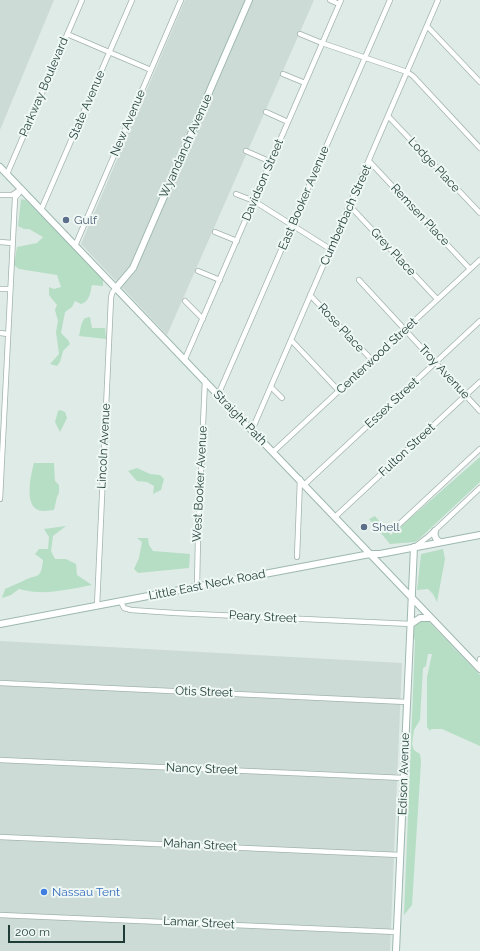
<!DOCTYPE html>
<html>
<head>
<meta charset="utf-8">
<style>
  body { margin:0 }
  #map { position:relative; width:480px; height:951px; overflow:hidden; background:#dfebe7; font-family:Raleway,sans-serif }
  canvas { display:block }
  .scale { position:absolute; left:8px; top:925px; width:117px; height:18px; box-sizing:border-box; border:2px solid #1f3c36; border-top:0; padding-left:5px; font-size:12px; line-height:14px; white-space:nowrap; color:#1f3c36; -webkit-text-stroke:3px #eff8f4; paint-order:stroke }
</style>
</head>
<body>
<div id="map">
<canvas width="480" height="951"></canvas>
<div class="scale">200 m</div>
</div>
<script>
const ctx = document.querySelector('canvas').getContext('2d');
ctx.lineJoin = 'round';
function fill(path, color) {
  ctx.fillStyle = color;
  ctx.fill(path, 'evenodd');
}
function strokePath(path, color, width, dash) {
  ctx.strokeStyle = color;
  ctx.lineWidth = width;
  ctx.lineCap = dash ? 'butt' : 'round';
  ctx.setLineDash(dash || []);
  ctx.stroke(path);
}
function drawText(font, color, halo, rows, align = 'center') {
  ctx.font = font + ' Raleway,sans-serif';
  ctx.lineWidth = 4;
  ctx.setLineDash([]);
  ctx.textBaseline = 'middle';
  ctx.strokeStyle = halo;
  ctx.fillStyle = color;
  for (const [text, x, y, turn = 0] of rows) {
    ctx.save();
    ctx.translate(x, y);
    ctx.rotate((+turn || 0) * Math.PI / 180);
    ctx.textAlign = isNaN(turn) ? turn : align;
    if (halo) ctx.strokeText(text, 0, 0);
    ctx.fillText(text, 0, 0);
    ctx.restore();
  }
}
fill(new Path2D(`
  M0,0H54L0,130Z
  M185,0H314L167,335L81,244Z
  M0,641L402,663L390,951H0Z`), '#cddbd6');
fill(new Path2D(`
  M21,199L26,200L103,277V286L92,285C90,293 90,301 81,304L75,301L72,307L65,312L61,333L68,340L70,344L63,351L60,362L57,366L50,364L59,354L56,332L58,321L55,310L57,305L49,295V287L54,289L61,287L57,275L19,269L14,265L17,247L37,243L43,237L29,229H24L18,226Z
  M90,317L92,328H105L106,339L79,336C81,329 80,324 85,318Z
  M60,410L65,412L67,418L60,432L55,422L58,411Z
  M480,457V482L418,540L415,542L390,544L369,519L375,516L391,535Z
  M34,463H54L55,481L59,485V493L57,497L54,510C49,510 43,512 38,510C24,504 31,474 34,463Z
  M137,468L150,474L160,475L164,479L161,490L153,494L154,486L147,482L137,481L128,471Z
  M66,526L53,536L51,551L55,559H66L76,564L77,575L92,585C77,588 53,593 38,592C31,592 25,590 19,589L11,595L2,598L5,589C11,586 17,584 23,581C37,573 41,581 43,560L35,554L39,549H48L49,537L44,529Z
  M137,538H148L149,545L153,551L190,554L189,568L138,573L134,569L139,558L142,542Z
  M443,549L445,559L437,602L433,594L428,589L417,590L421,554Z
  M426,620L430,623L480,675V746L442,729H431L430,731L427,727V677L432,654H428L426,666L423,668L420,720L414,730L412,744L414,750L420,754L421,762L412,905L404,915L415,642C414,634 412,627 418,621Z`), '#b6dec4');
const street = new Path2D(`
  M330,0L339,4
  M427,26L480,82
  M67,34L151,70
  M300,34L322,43L407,72L413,76L480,148
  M283,74L305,83
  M266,112L288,122
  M388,116L480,213
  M246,151L271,162
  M369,161L470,269
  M7,174L82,0
  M236,194L254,201L330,249
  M0,195H12L18,191
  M349,205L437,299
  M41,210L132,0
  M215,232L237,241
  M0,242L12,243
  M75,246L181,0
  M198,271L220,280
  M359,280L480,411
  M0,289H10
  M310,295L372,360
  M185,301L203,319
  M0,333L8,334
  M291,340L339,391
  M185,359L341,0
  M271,387L282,398
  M218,395L390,0
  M252,430L438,0
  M273,452L480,260
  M304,485L480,321
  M0,499L15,198L22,189
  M335,517L480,382
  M393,530L480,449
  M416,546L429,536L480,488
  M297,557L300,479
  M197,587L198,537L205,380
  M121,602L124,608L131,610L175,613L411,624
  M97,606L111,298L112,293L116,288
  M479,668L480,659
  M0,683L407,702
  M0,760L404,778
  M0,837L400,855
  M0,915L397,932`);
const secondary = new Path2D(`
  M0,167L480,669
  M116,288L133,268L249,0
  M435,531C434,536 435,539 440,542
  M0,624L370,554H380L480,535
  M411,624L420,618H431
  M396,951L414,547`);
strokePath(street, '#a2b3ae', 6);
strokePath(secondary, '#9db8b0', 8);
strokePath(street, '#fff', 4.5);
strokePath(secondary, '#fff', 6);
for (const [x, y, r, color] of [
  [66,220,4,"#5c6f8a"],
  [364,527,4,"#5c6f8a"],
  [44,892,4,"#3f7fe0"]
]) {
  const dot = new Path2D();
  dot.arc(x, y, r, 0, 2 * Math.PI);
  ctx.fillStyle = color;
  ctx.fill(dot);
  strokePath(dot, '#eff8f4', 1.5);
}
drawText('12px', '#1f3c36', '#eff8f4', [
  ["Parkway Boulevard",44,87,-67],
  ["State Avenue",87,105,-67],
  ["New Avenue",128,123,-67],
  ["Wyandanch Avenue",186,146,-66],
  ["Lodge Place",434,165,47],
  ["Davidson Street",263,180,-67],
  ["East Booker Avenue",304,198,-67],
  ["Cumberbach Street",346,215,-66],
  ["Remsen Place",420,215,47],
  ["Grey Place",393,252,47],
  ["Rose Place",341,328,47],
  ["Centerwood Street",377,356,-43],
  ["Troy Avenue",444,372,47],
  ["Essex Street",392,403,-43],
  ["Straight Path",240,418,46],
  ["Lincoln Avenue",104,446,-87],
  ["Fulton Street",407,450,-43],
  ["West Booker Avenue",200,484,-87],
  ["Little East Neck Road",207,585,-11],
  ["Peary Street",263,617,3],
  ["Otis Street",204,692,2],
  ["Nancy Street",202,769,2],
  ["Edison Avenue",404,774,-88],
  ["Mahan Street",200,845,3],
  ["Lamar Street",199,923,3]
]);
drawText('12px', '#4e5e75', '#eff8f4', [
  ["Gulf",74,220],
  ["Shell",372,527]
], 'left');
drawText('12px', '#366cbe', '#eff8f4', [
  ["Nassau Tent",52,892]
], 'left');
</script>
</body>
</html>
